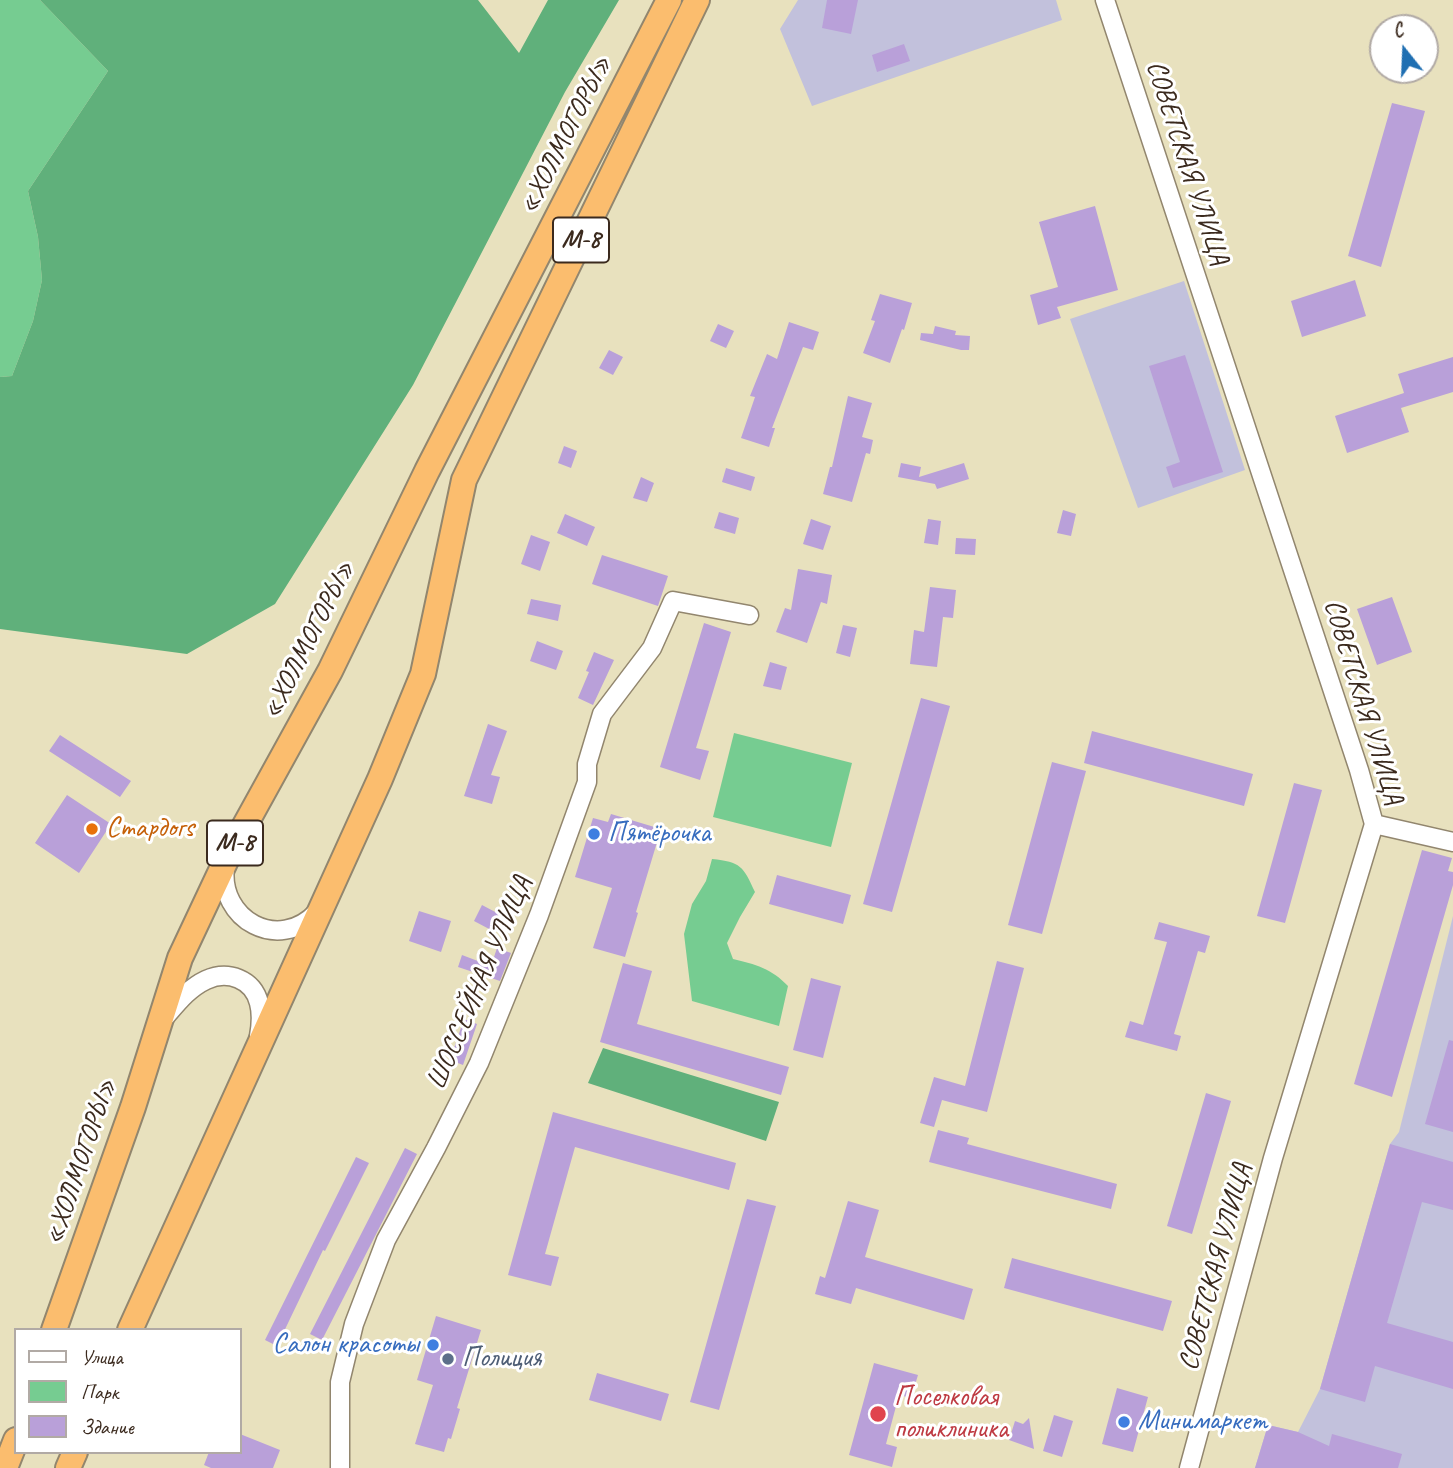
<!DOCTYPE html>
<html>
<head>
<meta charset="utf-8">
<style>
  body { margin:0 }
  #map { position:relative; width:1453px; height:1468px; overflow:hidden; background:#e8e1be; font-family:Caveat,sans-serif }
  canvas { display:block }
  .legend { position:absolute; left:14px; top:1328px; width:228px; height:126px; box-sizing:border-box; background:#fff; border:2px solid #b1aaa5; margin:0; padding:9px 12px; list-style:none; font-size:21px; color:#3b2a1e }
  .legend li { display:flex; align-items:center; gap:14px; height:35px }
  .legend b { width:35px; border:2px solid #b1aaa5 }
  .north { position:absolute; left:1369px; top:14px; width:70px; height:70px; box-sizing:border-box; background:#fff; border:2px solid #b1aaa5; border-radius:50%; rotate:342deg; font-size:19px; font-weight:700; line-height:28px; text-align:center; color:#3b2a1e }
  .north::after { content:''; display:block; margin:auto; width:24px; height:32px; background:#1f6fb2; clip-path:polygon(50% 0,100% 100%,50% 72%,0 100%) }
</style>
</head>
<body>
<div id="map">
<canvas width="1453" height="1468"></canvas>
<ul class="legend">
<li><b style="height:9px;background:#fff"></b>Улица</li>
<li><b style="height:19px;background:#76cc91"></b>Парк</li>
<li><b style="height:19px;background:#b9a0d9"></b>Здание</li>
</ul>
<div class="north">С</div>
</div>
<script>
const ctx = document.querySelector('canvas').getContext('2d');
ctx.lineJoin = 'round';
function fill(path, color) {
  ctx.fillStyle = color;
  ctx.fill(path, 'evenodd');
}
function strokePath(path, color, width, dash) {
  ctx.strokeStyle = color;
  ctx.lineWidth = width;
  ctx.lineCap = dash ? 'butt' : 'round';
  ctx.setLineDash(dash || []);
  ctx.stroke(path);
}
function drawText(font, color, halo, rows, align = 'center') {
  ctx.font = font + ' Caveat,sans-serif';
  ctx.lineWidth = 6;
  ctx.setLineDash([]);
  ctx.textBaseline = 'middle';
  ctx.strokeStyle = halo;
  ctx.fillStyle = color;
  for (const [text, x, y, turn = 0] of rows) {
    ctx.save();
    ctx.translate(x, y);
    ctx.rotate((+turn || 0) * Math.PI / 180);
    ctx.textAlign = isNaN(turn) ? turn : align;
    if (halo) ctx.strokeText(text, 0, 0);
    ctx.fillText(text, 0, 0);
    ctx.restore();
  }
}
fill(new Path2D(`
  M798,0H1056L1062,20L812,106L780,29Z
  M1184,281L1245,470L1138,508L1070,319Z
  M1453,916V1468H1255L1268,1425L1298,1432L1320,1389L1390,1144L1399,1132Z`), '#c2c1dc');
fill(new Path2D(`
  M0,0H40L108,71L28,191L38,237L42,280L33,321L12,376L0,377Z
  M734,733L852,763L831,847L713,817Z
  M712,859C741,862 743,866 755,892L740,917L727,943L733,959C755,964 772,969 788,986L779,1026L692,1001L684,934L692,904L706,881Z`), '#76cc91');
fill(new Path2D(`
  M40,0H478L519,53L548,0H619L565,92L413,385L275,604L187,654L0,629V377L12,376L33,321L42,280L38,237L28,191L108,71Z
  M603,1048L779,1102L766,1141L588,1083Z`), '#60b07b');
fill(new Path2D(`
  M827,0H858L851,34L822,28Z
  M904,44L910,61L877,72L872,55Z
  M1392,103L1425,111L1381,267L1348,256Z
  M1095,206L1118,290L1057,307L1061,318L1038,325L1030,295L1058,287L1039,222Z
  M1355,280L1366,316L1302,337L1291,301Z
  M880,294L912,303L904,330L902,329L890,363L863,353L875,321L871,320Z
  M789,322L819,332L813,350L803,347L772,428H775L769,447L741,438L755,397L750,396L767,354L777,359Z
  M718,324L734,331L726,348L710,341Z
  M935,326L956,331L955,335L970,336L969,350H961L920,340L921,333L933,334Z
  M609,350L623,357L613,375L599,368Z
  M1185,355L1223,472L1173,488L1166,467L1180,462L1149,366Z
  M1453,357V392L1401,408L1409,432L1347,453L1335,416L1404,393L1398,374Z
  M848,396L872,403L862,437L873,440L870,454L866,453L852,502L823,494L830,467H832Z
  M564,446L577,451L571,468L558,463Z
  M901,463L921,467L919,477L964,463L969,479L937,489L935,484L898,477Z
  M726,468L755,477L751,491L722,482Z
  M641,477L654,483L647,502L633,498Z
  M1063,510L1076,514L1071,536L1057,533Z
  M719,512L739,518L735,534L714,528Z
  M565,514L595,527L587,546L557,533Z
  M811,519L831,526L823,550L803,544Z
  M928,519L941,521L938,545L924,543Z
  M531,535L550,542L540,571L521,564Z
  M956,538L976,539L975,555L955,554Z
  M602,555L668,576L658,606L592,584Z
  M798,569L832,575L827,604L821,602L807,643L776,632L785,608L791,610Z
  M930,587L956,590L953,618L943,617L937,667L910,664L914,630L924,632Z
  M1392,597L1412,652L1377,665L1357,609Z
  M531,599L561,605L558,621L527,614Z
  M704,623L731,632L696,748L709,751L700,780L660,767Z
  M843,625L857,628L850,657L836,653Z
  M537,641L563,651L556,670L530,661Z
  M594,652L614,660L593,705L578,698L589,672L586,671Z
  M770,662L787,667L781,690L763,686Z
  M921,698L950,706L892,912L863,904Z
  M488,724L507,731L491,775L500,777L492,804L464,796Z
  M1092,731L1253,774L1244,806L1084,763Z
  M60,735L131,781L120,797L49,751Z
  M1052,762L1086,771L1042,934L1008,925Z
  M1294,783L1322,790L1285,923L1257,916Z
  M67,795L111,824L79,873L35,843Z
  M611,814L661,829L636,912L638,913L625,957L593,948L612,888L575,877L593,818L608,822Z
  M1422,850L1452,858L1448,871L1453,872V885L1392,1097L1354,1084Z
  M777,875L851,895L843,924L769,904Z
  M482,905L499,914L491,930L474,921Z
  M419,911L451,921L441,952L409,941Z
  M1159,922L1210,936L1205,953L1198,951L1174,1034L1181,1036L1177,1051L1125,1037L1130,1021L1143,1025L1167,942L1154,939Z
  M497,948L511,953L500,981L458,967L462,955L491,966Z
  M997,961L1024,968L987,1112L942,1100L934,1127L920,1123L934,1077L965,1086Z
  M623,963L652,971L637,1024L789,1067L781,1095L600,1042Z
  M811,978L841,986L823,1058L793,1050Z
  M464,1019L477,1024L463,1065L450,1060Z
  M1449,1040L1453,1041V1132L1425,1124Z
  M1206,1093L1231,1101L1192,1234L1167,1226Z
  M553,1112L736,1163L729,1190L575,1147L545,1254L559,1257L551,1286L508,1275Z
  M938,1130L969,1138L967,1144L1117,1184L1111,1209L929,1162Z
  M1390,1144L1453,1162V1210L1422,1202L1387,1323L1453,1342V1389L1375,1366L1365,1402L1320,1389Z
  M405,1148L417,1154L322,1340L310,1334Z
  M356,1157L369,1163L325,1251L323,1250L277,1346L265,1340Z
  M747,1199L776,1206L719,1410L690,1402Z
  M848,1201L879,1210L865,1257L973,1289L964,1320L856,1288L851,1304L815,1294L820,1276L825,1278Z
  M1012,1258L1172,1301L1163,1331L1004,1288Z
  M436,1316L481,1330L457,1408L460,1409L451,1439L448,1438L444,1452L415,1444L433,1385L417,1380Z
  M874,1363L918,1375L911,1398L899,1395L886,1444L897,1447L892,1467L849,1455Z
  M597,1373L669,1394L661,1421L589,1400Z
  M1117,1388L1148,1397L1133,1452L1102,1444Z
  M1054,1415L1073,1421L1062,1457L1043,1451Z
  M1029,1418L1034,1449L1009,1440L1015,1421L1023,1424Z
  M1268,1425L1298,1432L1329,1446L1332,1434L1402,1454L1398,1468H1255Z
  M240,1434L280,1450L273,1468H211L204,1465L209,1452H240Z`), '#b9a0d9');
const minor = new Path2D(`
  M1105,0L1359,770L1374,824L1273,1158L1189,1468
  M1374,824L1453,842
  M225,866C218,920 279,953 317,912
  M166,1016C178,1002 189,988 206,980C228,970 253,979 259,1003C262,1014 261,1025 259,1036
  M340,1468V1382L354,1324L386,1240L436,1148L479,1063L539,915L587,782V764L602,714L652,648L673,601L749,615`);
const highway = new Path2D(`
  M54,1330L133,1107L180,958L228,856L330,671L427,471L669,0
  M130,1330L380,779L423,674L464,480L697,0
  M5,1468L16,1440
  M68,1468L75,1452`);
strokePath(minor, '#92866e', 21);
strokePath(highway, '#92866e', 28);
strokePath(minor, '#fff', 18);
strokePath(highway, '#fbbd6e', 24);
for (const [x, y, r, color] of [
  [92,829,7,"#e8710a"],
  [594,834,7,"#3f7fe0"],
  [433,1345,7,"#3f7fe0"],
  [448,1359,7,"#5c6f8a"],
  [878,1414,9,"#e0444e"],
  [1124,1422,7,"#3f7fe0"]
]) {
  const dot = new Path2D();
  dot.arc(x, y, r, 0, 2 * Math.PI);
  ctx.fillStyle = color;
  ctx.fill(dot);
  strokePath(dot, '#fff', 2.5);
}
for (const [x, y, w] of [
  [581,240,56],
  [235,843,56]
]) {
  const box = new Path2D();
  box.roundRect(x - w / 2, y - 22.5, w, 45, 5);
  ctx.fillStyle = '#fff';
  ctx.fill(box);
  strokePath(box, '#3b2a1e', 2);
}
drawText('bold 26px', '#3b2a1e', null, [
  ["М-8",581,240],
  ["М-8",235,843]
]);
drawText('28px', '#3b2a1e', '#fff', [
  ["«ХОЛМОГОРЫ»",566,135,-63],
  ["СОВЕТСКАЯ УЛИЦА",1187,163,72],
  ["«ХОЛМОГОРЫ»",309,640,-63],
  ["СОВЕТСКАЯ УЛИЦА",1363,702,73],
  ["ШОССЕЙНАЯ УЛИЦА",480,983,-67],
  ["«ХОЛМОГОРЫ»",81,1162,-71],
  ["СОВЕТСКАЯ УЛИЦА",1216,1267,-75]
]);
drawText('28px', '#c56008', '#fff', [
  ["Стардогs",106,829]
], 'left');
drawText('28px', '#366cbe', '#fff', [
  ["Пятёрочка",608,834],
  ["Салон красоты",419,1345,"right"],
  ["Минимаркет",1138,1422]
], 'left');
drawText('28px', '#4e5e75', '#fff', [
  ["Полиция",462,1359]
], 'left');
drawText('28px', '#be3a42', '#fff', [
  ["Поселковая",894,1398],
  ["поликлиника",894,1430]
], 'left');
</script>
</body>
</html>
